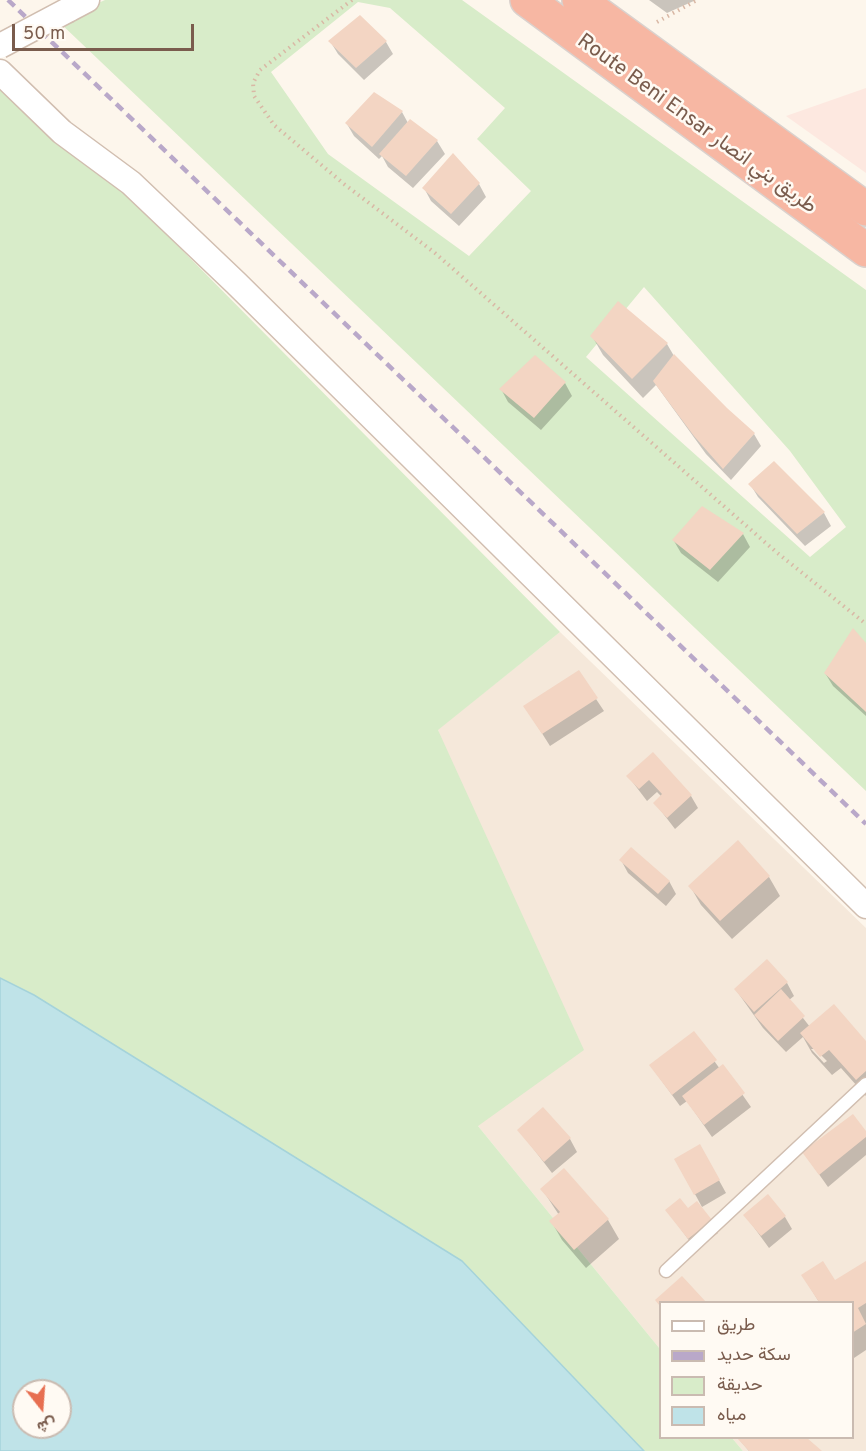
<!DOCTYPE html>
<html>
<head>
<meta charset="utf-8">
<style>
  body { margin:0 }
  #map { position:relative; width:866px; height:1451px; overflow:hidden; background:#fdf6ec; font-family:Overpass,Vazirmatn,sans-serif }
  canvas { display:block }
  .legend { position:absolute; left:659px; top:1301px; width:195px; height:138px; box-sizing:border-box; background:#fffaf3; border:2px solid #cabbb1; margin:0; padding:8px 10px; list-style:none; font-size:18px; color:#7a5c4d }
  .legend li { display:flex; align-items:center; gap:12px; height:30px }
  .legend b { width:30px; border:2px solid #cabbb1 }
  .north { position:absolute; left:12px; top:1379px; width:60px; height:60px; box-sizing:border-box; background:#fffaf3; border:2px solid #cabbb1; border-radius:50%; rotate:163deg; font-size:16px; font-weight:700; line-height:24px; text-align:center; color:#7a5c4d }
  .north::after { content:''; display:block; margin:auto; width:21px; height:27px; background:#e76f51; clip-path:polygon(50% 0,100% 100%,50% 72%,0 100%) }
  .scale { position:absolute; left:12px; top:24px; width:182px; height:27px; box-sizing:border-box; border:3px solid #7a5c4d; border-top:0; padding-left:8px; font-size:18px; line-height:21px; white-space:nowrap; color:#7a5c4d; -webkit-text-stroke:4px #fffaf3; paint-order:stroke }
</style>
</head>
<body>
<div id="map">
<canvas width="866" height="1451"></canvas>
<ul class="legend">
<li><b style="height:8px;background:#fff"></b>طريق</li>
<li><b style="height:8px;background:#b9a8c9"></b>سكة حديد</li>
<li><b style="height:16px;background:#d8ecc9"></b>حديقة</li>
<li><b style="height:16px;background:#bfe3e8"></b>مياه</li>
</ul>
<div class="north">ش</div>
<div class="scale">50 m</div>
</div>
<script>
const ctx = document.querySelector('canvas').getContext('2d');
ctx.lineJoin = 'round';
function fill(path, color) {
  ctx.fillStyle = color;
  ctx.fill(path, 'evenodd');
}
function strokePath(path, color, width, dash) {
  ctx.strokeStyle = color;
  ctx.lineWidth = width;
  ctx.lineCap = dash ? 'butt' : 'round';
  ctx.setLineDash(dash || []);
  ctx.stroke(path);
}
function drawText(font, color, halo, rows, align = 'center') {
  ctx.font = font + ' Overpass,Vazirmatn,sans-serif';
  ctx.lineWidth = 5;
  ctx.setLineDash([]);
  ctx.textBaseline = 'middle';
  ctx.strokeStyle = halo;
  ctx.fillStyle = color;
  for (const [text, x, y, turn = 0] of rows) {
    ctx.save();
    ctx.translate(x, y);
    ctx.rotate((+turn || 0) * Math.PI / 180);
    ctx.textAlign = isNaN(turn) ? turn : align;
    if (halo) ctx.strokeText(text, 0, 0);
    ctx.fillText(text, 0, 0);
    ctx.restore();
  }
}
fill(new Path2D(`
  M560,632L866,928V1451H743L732,1438H852V1302H660V1349L478,1126L438,729Z`), '#f5e8da');
fill(new Path2D(`
  M866,88V173L786,116Z`), '#fde8e0');
fill(new Path2D(`
  M105,0H462L866,290V791L58,21ZM358,2L390,8L505,108L477,139L531,191L469,256L328,154L271,72ZM644,287L790,451L846,527L810,557L586,357Z
  M0,66L560,632L438,730L584,1050L478,1126L660,1349V1438H732L743,1451H644L462,1261L34,995L0,978Z`), '#d8ecc9');
const water = new Path2D(`
  M0,978L34,995L462,1261L644,1451H0ZM24,1391H60V1427H24Z`);
fill(water, '#bfe3e8');
strokePath(water, '#a5d3da', 1.5);
fill(new Path2D(`
  M649,0H696L667,13Z
  M330,41L386,42L393,54L364,80L338,54Z
  M375,94L402,112L408,123L410,121L437,141L445,154L413,188L388,167L382,156L379,159L354,136L347,124Z
  M479,184L486,197L459,226L431,201L424,188Z
  M592,336L667,344L674,356L726,410L754,434L761,446L731,480L706,454L656,385L643,398L603,355Z
  M565,383L572,396L541,430L508,402L501,389Z
  M750,484L824,513L831,526L805,546L758,497Z
  M743,534L750,547L718,582L681,553L674,541Z
  M866,645V716L833,686L825,673Z
  M596,699L604,711L550,746L533,719Z
  M653,754L691,796L698,808L675,829L655,803L662,797L657,792L647,801L628,776Z
  M621,860L669,881L676,894L666,906L628,873Z
  M769,877L780,896L732,939L701,905L690,886Z
  M787,983L794,996L789,1000L810,1027L866,1043V1096L841,1068L832,1075L812,1053L803,1037L786,1052L763,1028L736,990ZM811,1049H815L827,1061L824,1063Z
  M694,1033L720,1069L723,1067L751,1107L712,1137L687,1101L680,1106L651,1066Z
  M519,1130L570,1139L577,1152L552,1173Z
  M866,1133V1155L828,1187L804,1153Z
  M700,1146L726,1193L702,1207L676,1159Z
  M542,1189L608,1220L619,1239L586,1268L562,1240L551,1221L559,1215Z
  M667,1210H687L710,1221L718,1233L696,1250Z
  M745,1215L785,1217L792,1229L769,1248Z
  M866,1262V1350L854,1358L852,1302H819L803,1276L835,1282Z
  M682,1279L704,1302H660V1306L657,1301Z
  M738,1438H806L820,1451H749Z`), '#0003');
fill(new Path2D(`
  M360,15L387,41L356,68L328,41Z
  M374,92L403,111L372,147L345,123Z
  M410,119L438,140L406,176L379,154Z
  M453,153L480,183L451,214L422,188Z
  M618,301L668,343L632,379L590,336Z
  M674,354L727,408L755,433L723,469L694,436L653,381Z
  M535,355L566,382L534,418L499,389Z
  M774,461L825,512L797,534L748,484Z
  M702,506L744,533L710,570L672,540Z
  M853,628L866,643V712L824,673Z
  M579,670L598,698L542,734L523,706Z
  M653,752L692,795L667,818L653,803L662,794L649,780L639,789L626,776Z
  M738,840L770,876L720,921L688,886Z
  M631,847L670,881L658,894L619,860Z
  M767,959L788,982L754,1012L734,989Z
  M781,989L805,1016L778,1041L754,1015Z
  M834,1004L866,1041V1071L856,1080L829,1050L820,1057L800,1033Z
  M694,1031L717,1060L672,1095L649,1065Z
  M723,1064L745,1093L704,1125L682,1096Z
  M543,1107L571,1138L544,1162L517,1130Z
  M853,1114L866,1131V1137L819,1175L802,1152Z
  M700,1144L720,1180L694,1195L674,1159Z
  M564,1168L609,1219L574,1250L549,1221L560,1212L540,1189Z
  M768,1194L786,1216L761,1236L743,1215Z
  M680,1198L688,1208L697,1201L712,1220L688,1239L665,1210Z
  M823,1261L835,1280L866,1261V1303L858,1308L866,1324L852,1333V1302H819L801,1275Z
  M682,1276L706,1302H660V1306L655,1300Z
  M737,1438H807L822,1451H749Z`), '#f3d5c3');
const lane = new Path2D(`
  M666,1271L866,1084`);
const street = new Path2D(`
  M68,10L87,0
  M0,72L62,132L131,183L236,283L866,906`);
const highway = new Path2D(`
  M527,0L866,250
  M579,0L866,209`);
strokePath(lane, '#d1beb0', 15);
strokePath(street, '#d1beb0', 27);
strokePath(highway, '#dad1cd', 36);
strokePath(new Path2D(`
  M352,0L260,70L253,83L254,96L274,125L344,184L435,253L775,551L866,624
  M657,22L697,0`), '#d9b8a5', 4, [1.5, 4.5]);
strokePath(lane, '#fff', 12);
strokePath(street, '#fff', 24);
strokePath(highway, '#f7b7a3', 33);
strokePath(new Path2D(`
  M8,0L866,824`), '#b9a8c9', 4.5, [9, 6]);
const streetBridge = new Path2D(`
  M0,46L68,10`);
strokePath(streetBridge, '#d1beb0', 27, []);
strokePath(streetBridge, '#fff', 24);
drawText('21px', '#7a5c4d', '#fffaf3', [
  ["Route Beni Ensar طريق بني انصار",696,125,36]
]);
</script>
</body>
</html>
